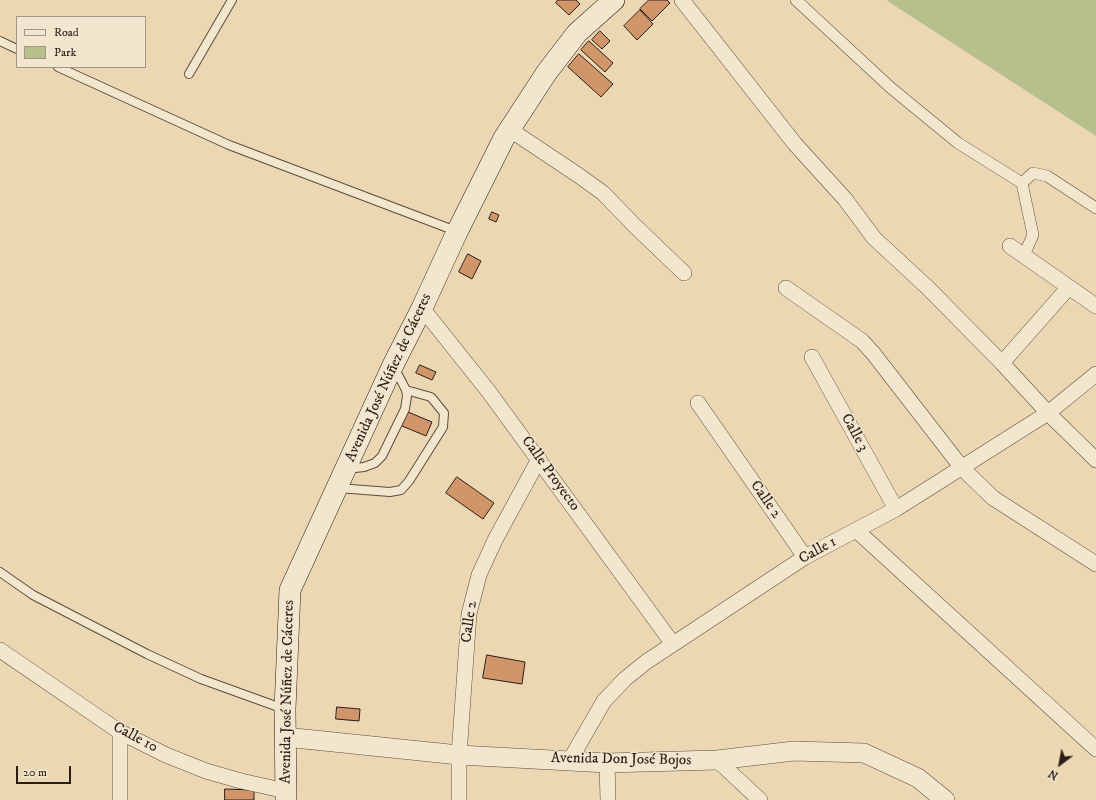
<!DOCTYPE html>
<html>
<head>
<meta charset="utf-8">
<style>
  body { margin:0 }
  #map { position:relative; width:1096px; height:800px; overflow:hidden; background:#ebd8b3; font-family:"IM FELL DW Pica",serif }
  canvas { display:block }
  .legend { position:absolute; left:16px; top:16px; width:130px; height:52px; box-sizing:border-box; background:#f2e6ce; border:1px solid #a39685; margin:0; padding:5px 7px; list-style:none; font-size:12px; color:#2d1d17 }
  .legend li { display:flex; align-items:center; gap:8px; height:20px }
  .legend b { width:20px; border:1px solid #a39685 }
  .north { position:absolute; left:1040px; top:744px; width:40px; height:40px; -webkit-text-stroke:3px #f2e6ce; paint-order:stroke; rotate:212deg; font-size:11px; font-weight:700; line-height:16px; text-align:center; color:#2d1d17 }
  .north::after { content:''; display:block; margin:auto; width:14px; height:18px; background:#2d1d17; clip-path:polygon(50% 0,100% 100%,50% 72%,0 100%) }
  .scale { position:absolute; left:16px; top:766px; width:55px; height:18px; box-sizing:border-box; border:2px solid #2d1d17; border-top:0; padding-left:5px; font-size:12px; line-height:14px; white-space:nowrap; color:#2d1d17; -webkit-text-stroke:3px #f2e6ce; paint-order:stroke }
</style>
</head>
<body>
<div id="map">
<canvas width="1096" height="800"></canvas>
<ul class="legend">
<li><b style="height:5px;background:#f2e6ce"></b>Road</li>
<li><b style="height:11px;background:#b7bf8d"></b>Park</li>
</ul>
<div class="north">N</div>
<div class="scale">20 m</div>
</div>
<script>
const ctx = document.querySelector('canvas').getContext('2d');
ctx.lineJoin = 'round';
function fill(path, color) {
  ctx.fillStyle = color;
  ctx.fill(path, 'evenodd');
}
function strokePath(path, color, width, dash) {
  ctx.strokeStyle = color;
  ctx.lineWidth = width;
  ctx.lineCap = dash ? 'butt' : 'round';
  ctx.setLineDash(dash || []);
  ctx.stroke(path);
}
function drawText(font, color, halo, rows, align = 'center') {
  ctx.font = font + ' "IM FELL DW Pica",serif';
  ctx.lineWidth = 3;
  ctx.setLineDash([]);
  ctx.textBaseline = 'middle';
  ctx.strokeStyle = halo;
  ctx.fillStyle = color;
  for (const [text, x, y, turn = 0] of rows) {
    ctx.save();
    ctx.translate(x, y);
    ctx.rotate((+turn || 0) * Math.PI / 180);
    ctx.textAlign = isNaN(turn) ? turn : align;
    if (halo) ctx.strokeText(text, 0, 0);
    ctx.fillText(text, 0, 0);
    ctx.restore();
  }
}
fill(new Path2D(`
  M887,0H1096V136L889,2Z`), '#b7bf8d');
const building = new Path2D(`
  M558,0H576L580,4L569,15L556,3Z
  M649,0H667L670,3L652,21L640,9Z
  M640,10L653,24L637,40L624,26Z
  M600,31L610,41L602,49L592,40Z
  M589,41L613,63L605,72L581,50Z
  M579,54L613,84L601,97L568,67Z
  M492,212L499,215L496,222L489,219Z
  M468,254L481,261L472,279L459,272Z
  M420,365L436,372L432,380L416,373Z
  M408,412L432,422L426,436L402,426Z
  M457,477L494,503L483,519L446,493Z
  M487,655L525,662L522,684L483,678Z
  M337,707L360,709L359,721L336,719Z
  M225,789L254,790V800H225Z`);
fill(building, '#d1956a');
strokePath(building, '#2d1d17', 1);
const service = new Path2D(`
  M0,41L17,49
  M58,67L229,145L456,231
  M189,74L232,0
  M346,469L364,467L375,463L382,456L405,409L407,396L406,390L394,367
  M338,488L390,492L401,490L409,481L443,427L444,413L431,397L406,390
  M0,572L33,595L147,654L201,679L284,709`);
const pedestrian = new Path2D(`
  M796,0L891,88L958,143L1022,183L1033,235L1024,255
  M1022,183L1033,173L1047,176L1096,208`);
const minor = new Path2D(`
  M682,0L795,144L845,199L874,238L928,288L1002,363L1048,413L1096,460
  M509,129L578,175L603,193L634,225L684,273
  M1010,246L1096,306
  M786,288L862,341L873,353L962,468L993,498L1096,564
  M422,308L489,392L673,644
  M812,357L896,509
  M1002,363L1069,287
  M698,403L805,557
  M856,530L1096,749
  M0,650L120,732L166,755L206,771L241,781L286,791
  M120,732V800
  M570,760L604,701L625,679L646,662L805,557L896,509L1048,413L1096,374
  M717,760L760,800
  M607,763L608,800
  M459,800V755L469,614L479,575L495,540L539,459`);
const tertiary = new Path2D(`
  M285,737L459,755L607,763L717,760L794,751L864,753L918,778L945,800`);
const secondary = new Path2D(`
  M286,800L285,709L290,590L393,365L422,308L457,232L504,138L547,72L577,33L614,0`);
strokePath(service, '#5c4c3e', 10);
strokePath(pedestrian, '#5c4c3e', 12);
strokePath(minor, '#5c4c3e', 16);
strokePath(tertiary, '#5c4c3e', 20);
strokePath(secondary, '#2d1d17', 22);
strokePath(service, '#f2e6ce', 8);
strokePath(pedestrian, '#f2e6ce', 11);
strokePath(minor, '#f2e6ce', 15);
strokePath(tertiary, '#f2e6ce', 19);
strokePath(secondary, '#f2e6ce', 21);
drawText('15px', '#2d1d17', '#f2e6ce', [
  ["Avenida José Núñez de Cáceres",389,378,-65],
  ["Calle 3",854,433,61],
  ["Calle Proyecto",550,474,54],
  ["Calle 2",765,500,55],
  ["Calle 1",818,551,-29],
  ["Calle 2",470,622,-82],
  ["Avenida José Núñez de Cáceres",288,692,-89],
  ["Calle 10",135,738,28],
  ["Avenida Don José Bojos",621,760,1]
]);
</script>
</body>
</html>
